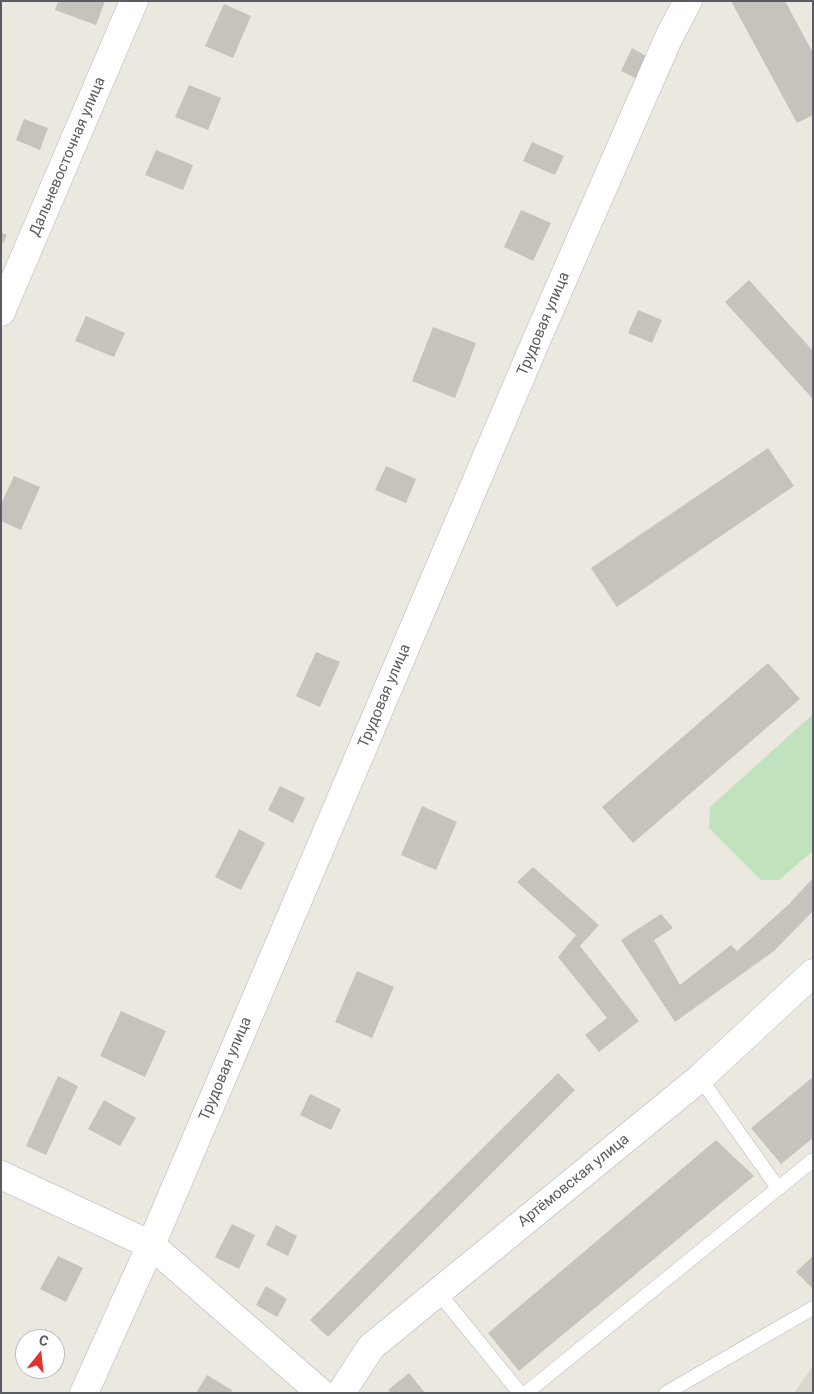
<!DOCTYPE html>
<html>
<head>
<meta charset="utf-8">
<style>
  body { margin:0 }
  #map { position:relative; width:814px; height:1394px; overflow:hidden; background:#ebe8e0; font-family:Roboto,sans-serif }
  canvas { display:block }
  .frame { position:absolute; inset:0; border:2px solid #595d61; pointer-events:none }
  .north { position:absolute; left:15px; top:1329px; width:50px; height:50px; box-sizing:border-box; background:#fff; border:1px solid #bdbec0; border-radius:50%; rotate:16deg; font-size:14px; font-weight:700; line-height:20px; text-align:center; color:#595d61 }
  .north::after { content:''; display:block; margin:auto; width:18px; height:22px; background:#e23130; clip-path:polygon(50% 0,100% 100%,50% 72%,0 100%) }
</style>
</head>
<body>
<div id="map">
<canvas width="814" height="1394"></canvas>
<div class="frame"></div>
<div class="north">С</div>
</div>
<script>
const ctx = document.querySelector('canvas').getContext('2d');
ctx.lineJoin = 'round';
function fill(path, color) {
  ctx.fillStyle = color;
  ctx.fill(path, 'evenodd');
}
function strokePath(path, color, width, dash) {
  ctx.strokeStyle = color;
  ctx.lineWidth = width;
  ctx.lineCap = dash ? 'butt' : 'round';
  ctx.setLineDash(dash || []);
  ctx.stroke(path);
}
function drawText(font, color, halo, rows, align = 'center') {
  ctx.font = font + ' Roboto,sans-serif';
  ctx.lineWidth = 4;
  ctx.setLineDash([]);
  ctx.textBaseline = 'middle';
  ctx.strokeStyle = halo;
  ctx.fillStyle = color;
  for (const [text, x, y, turn = 0] of rows) {
    ctx.save();
    ctx.translate(x, y);
    ctx.rotate((+turn || 0) * Math.PI / 180);
    ctx.textAlign = isNaN(turn) ? turn : align;
    if (halo) ctx.strokeText(text, 0, 0);
    ctx.fillText(text, 0, 0);
    ctx.restore();
  }
}
fill(new Path2D(`
  M813,1366V1393H794Z`), '#dbd7ce');
fill(new Path2D(`
  M813,714V851L779,880H761L709,828L710,807Z`), '#c0e3bd');
fill(new Path2D(`
  M58,1H105L96,25L55,10Z
  M731,1H785L813,53V115L797,123Z
  M224,4L251,16L233,58L205,46Z
  M632,48L648,57L637,79L621,71Z
  M189,85L221,98L208,130L175,117Z
  M24,119L48,128L40,150L16,140Z
  M532,142L564,156L555,175L523,161Z
  M156,150L193,165L183,190L145,175Z
  M521,210L551,223L533,261L504,247Z
  M1,232L7,235L1,247Z
  M749,280L813,351V399L725,302Z
  M638,310L662,320L652,343L628,333Z
  M86,316L125,333L114,357L75,341Z
  M433,327L476,343L455,398L412,381Z
  M768,448L794,486L617,607L591,568Z
  M386,466L416,479L406,503L375,490Z
  M14,476L40,487L21,530L1,521V504Z
  M316,652L340,662L320,707L296,696Z
  M768,663L800,699L633,843L602,807Z
  M280,786L305,798L293,823L268,810Z
  M422,806L457,822L436,870L401,855Z
  M239,829L265,843L241,890L215,877Z
  M533,867L599,925L580,946L639,1021L599,1052L585,1035L607,1018L558,957L576,935L517,882Z
  M813,878V911L774,951L675,1022L621,940L661,914L673,928L654,940L680,985L731,945L737,951L789,904Z
  M357,971L394,987L372,1038L335,1022Z
  M121,1011L166,1031L145,1077L100,1056Z
  M558,1073L575,1090L328,1337L310,1320Z
  M58,1076L78,1086L46,1155L26,1146Z
  M813,1077V1138L781,1164L751,1128Z
  M310,1094L341,1109L331,1130L300,1115Z
  M104,1100L136,1118L120,1146L88,1129Z
  M716,1140L754,1176L519,1371L488,1333Z
  M232,1224L255,1235L239,1269L215,1257Z
  M276,1225L297,1236L288,1256L266,1245Z
  M58,1256L83,1268L66,1302L40,1289Z
  M813,1256V1289L796,1272Z
  M266,1286L287,1299L277,1317L256,1305Z
  M409,1373L425,1393H391L388,1390Z
  M207,1375L232,1390L231,1393H196Z`), '#c6c3bd');
const lane = new Path2D(`
  M700,1078L778,1188
  M438,1292L520,1393
  M526,1393L813,1160
  M666,1393L813,1308`);
const street = new Path2D(`
  M1,1175L151,1245L321,1393
  M84,1393L151,1245L536,341L669,37L688,1
  M341,1393L371,1347L700,1078L813,973`);
const secondary = new Path2D(`
  M1,312L134,1`);
strokePath(lane, '#b1b4b8', 15);
strokePath(street, '#b1b4b8', 29);
strokePath(secondary, '#b2b6bb', 29);
strokePath(lane, '#fff', 14);
strokePath(street, '#fff', 28);
strokePath(secondary, '#fff', 28);
drawText('15px', '#595d61', '#fff', [
  ["Дальневосточная улица",68,157,-67],
  ["Трудовая улица",544,324,-67],
  ["Трудовая улица",385,696,-67],
  ["Трудовая улица",226,1069,-67],
  ["Артёмовская улица",574,1181,-39]
]);
</script>
</body>
</html>
